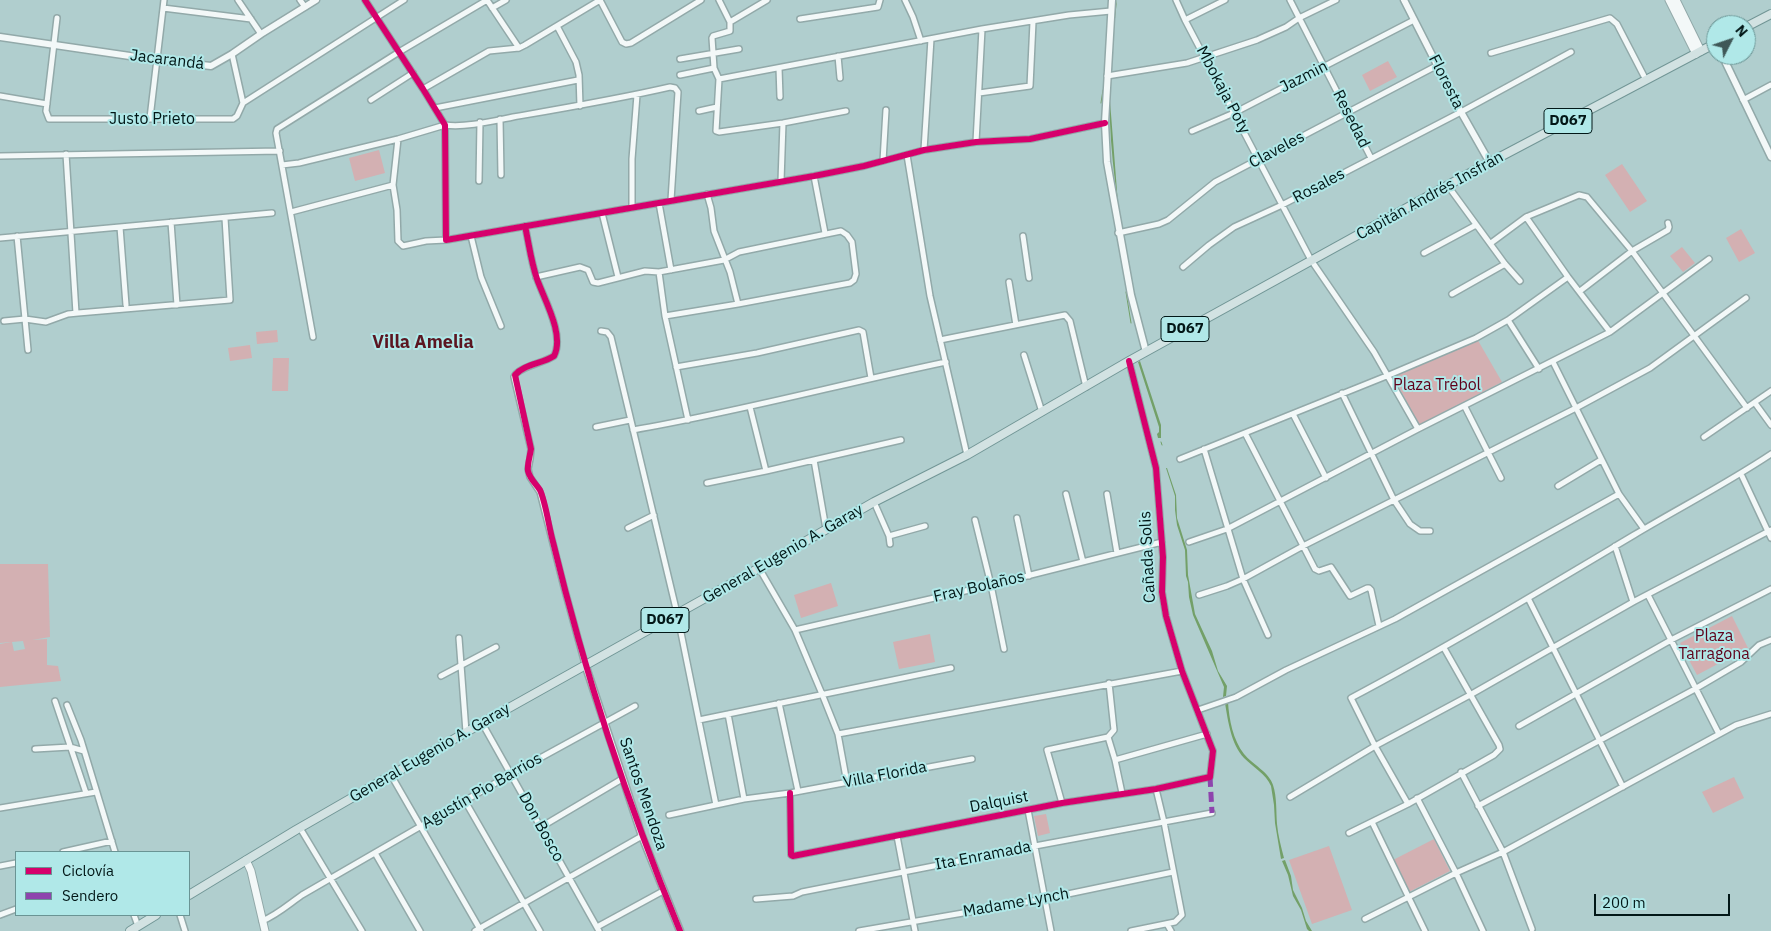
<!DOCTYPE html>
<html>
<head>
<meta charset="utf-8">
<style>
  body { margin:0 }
  #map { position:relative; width:1771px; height:931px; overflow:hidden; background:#b0cece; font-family:"IBM Plex Sans",sans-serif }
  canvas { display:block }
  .legend { position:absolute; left:15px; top:851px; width:175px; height:65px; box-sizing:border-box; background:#b0e8e8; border:1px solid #6a9494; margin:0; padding:6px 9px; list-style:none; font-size:15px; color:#021717 }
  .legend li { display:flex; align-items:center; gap:10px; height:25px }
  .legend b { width:25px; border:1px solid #6a9494 }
  .north { position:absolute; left:1706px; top:15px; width:50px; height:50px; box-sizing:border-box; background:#b0e8e8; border:1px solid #6a9494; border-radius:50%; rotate:49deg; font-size:14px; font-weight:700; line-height:20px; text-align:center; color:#021717 }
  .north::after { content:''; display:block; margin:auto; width:18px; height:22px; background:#3f5757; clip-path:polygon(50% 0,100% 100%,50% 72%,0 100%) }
  .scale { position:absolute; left:1594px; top:894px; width:136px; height:22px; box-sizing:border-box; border:2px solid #021717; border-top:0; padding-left:6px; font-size:15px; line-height:18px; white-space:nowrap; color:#021717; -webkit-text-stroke:4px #b0e8e8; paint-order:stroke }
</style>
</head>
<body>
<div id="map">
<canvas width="1771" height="931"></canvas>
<ul class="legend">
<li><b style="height:6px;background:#d6006c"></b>Ciclovía</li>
<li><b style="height:6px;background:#8e44ad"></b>Sendero</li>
</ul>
<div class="north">N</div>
<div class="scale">200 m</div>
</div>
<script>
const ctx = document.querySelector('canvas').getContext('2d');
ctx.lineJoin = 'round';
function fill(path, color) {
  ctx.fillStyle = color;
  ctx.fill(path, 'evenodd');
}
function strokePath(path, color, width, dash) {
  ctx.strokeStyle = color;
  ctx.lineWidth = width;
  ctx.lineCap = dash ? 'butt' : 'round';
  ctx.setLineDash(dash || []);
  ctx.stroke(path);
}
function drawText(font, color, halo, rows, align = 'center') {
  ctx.font = font + ' "IBM Plex Sans",sans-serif';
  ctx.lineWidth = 4;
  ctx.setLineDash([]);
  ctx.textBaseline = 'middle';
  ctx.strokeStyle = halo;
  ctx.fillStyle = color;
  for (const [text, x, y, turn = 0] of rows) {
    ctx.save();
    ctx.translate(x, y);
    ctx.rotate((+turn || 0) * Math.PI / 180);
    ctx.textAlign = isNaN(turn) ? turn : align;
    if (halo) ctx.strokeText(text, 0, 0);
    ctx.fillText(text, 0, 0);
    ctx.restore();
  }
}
fill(new Path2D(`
  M1388,61L1397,77L1370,91L1362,75Z
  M379,150L385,173L355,181L349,158Z
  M1622,164L1647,201L1630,212L1605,175Z
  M1741,229L1755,253L1739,262L1726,238Z
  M1682,247L1695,263L1683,272L1670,256Z
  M277,330L278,342L257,344L256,332Z
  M1476,337L1502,382L1419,425L1392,374Z
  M250,345L252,358L230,361L228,348Z
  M273,358H289L288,391H272Z
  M0,564H48L50,637L32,640L47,639V665L58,666L61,681L0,687V644L11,642L0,643ZM23,641L25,649L14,651L12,642Z
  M831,583L838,606L801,618L794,595Z
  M1732,616L1748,648L1697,675L1680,643Z
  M930,634L935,662L899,669L893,642Z
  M1734,777L1744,798L1713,813L1702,792Z
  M1046,814L1050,833L1038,836L1034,816Z
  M1434,839L1450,871L1409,892L1393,860Z
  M1329,846L1352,910L1312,924L1289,860Z`), '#d3b0b2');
fill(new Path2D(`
  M1117,0L1112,47L1110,101L1118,204C1110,148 1106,91 1113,34C1114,23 1114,10 1117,0Z
  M1140,361L1161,425V438H1158L1157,434L1159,432V427L1138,362Z
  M1166,468H1167L1176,495L1177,518L1187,550L1188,575L1195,614L1212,651L1218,671L1227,686L1226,696L1223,697L1224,687L1193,615L1189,597L1188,582L1186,576L1185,550L1177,525L1175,510V496Z
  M1228,702C1229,719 1233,740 1244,754C1252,764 1269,772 1273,785C1277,797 1276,811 1277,824C1278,835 1281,847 1284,858L1281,859L1275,823L1274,805L1271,786C1266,774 1253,767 1244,758C1231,744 1228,721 1225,703Z
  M1285,860L1291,876L1293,890L1302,908L1306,921L1312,931H1309L1307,929L1301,910L1293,896L1288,875L1282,861Z`), '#73a068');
strokePath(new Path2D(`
  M1101,103L1103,90
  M1126,292L1131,323
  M1161,442L1162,445`), '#73a068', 1);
const minor = new Path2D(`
  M238,0L261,34
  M300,0L305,7
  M365,0L423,89L445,125L446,240L814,176L864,166L924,150L976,142L1030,139L1105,123
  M487,0L519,48
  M600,0L622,42L626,44L631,43L701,0
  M719,0L730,22V31L713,36L712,38L714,68L719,79L716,131L719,132L783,123L846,111
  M905,0L913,17L921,41
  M1176,0L1185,20L1311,260L1374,352L1418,429
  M1290,0L1371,158
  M163,8L251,19
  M492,8L506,0
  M57,18L46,111L49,119H233L237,116L243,103
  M800,19L878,7L880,0
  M1185,20L1225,0
  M730,22L767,0
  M557,26L576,62L579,75L580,106
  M1491,53L1610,18L1617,24L1646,80
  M232,54L243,103L404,0
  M838,56L840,78
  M680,59L739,49
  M779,68L780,97
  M680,75L714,68
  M1107,76L1187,63L1257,40L1286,27L1299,18L1336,0
  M719,79L982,29L1069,15L1111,11
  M423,89L489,51L519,48L525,45L600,0
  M979,93L1030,86L1033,22
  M0,96L47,104
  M371,100L413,73
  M1743,100L1771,85
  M435,108L578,80
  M699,111L717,107
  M150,118L164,0
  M500,119L501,175
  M1192,131L1234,113L1414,20
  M398,139L393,185L397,210L398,241L403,246L426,241L446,240
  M976,142L982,29
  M924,150L931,39
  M66,154L76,313
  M907,155L930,296L967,455
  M0,156L280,151
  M883,161L886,110
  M282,165L299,163L398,139L445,125C464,128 493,121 513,117C565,108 618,99 670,87L675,88L678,92L671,200
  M814,176L825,233
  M479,181L480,122
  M781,181L783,123
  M1448,186L1505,264L1520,281
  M707,194L711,208L714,231L730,272L738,304
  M659,203L671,270
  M632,207V159L637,95
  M291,212L393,185
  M602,213L618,277
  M1526,217L1568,277L1610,332
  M171,222L177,305
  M525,226C529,244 531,262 537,279C544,299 565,335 554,356C544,363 517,367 514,377L531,449L530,459L528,469L530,477L540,492L564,587L585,664
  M120,227L126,305
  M1118,233L1159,224L1168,220L1215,182L1438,65
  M17,236L28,350
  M471,236L481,277L501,326
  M1023,236L1029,278
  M0,238L272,213
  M1491,243L1526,217L1579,195L1587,197L1632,251L1747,408
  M1424,253L1476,225
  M1183,267L1209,245L1234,227L1282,205L1461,112L1571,52
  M659,272L665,316L688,420
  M536,277L580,267L588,270L593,282L598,283L645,271L659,272L724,260L739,252L841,231L847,235L852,242L856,274L854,280L850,283L738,304L665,316
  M1009,282L1016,325
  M1580,291L1632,251L1668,230L1669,227L1668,223
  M1452,294L1505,264
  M1508,320L1539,369
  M4,321L25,319L46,322L68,314L78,313L230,300L225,218
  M601,331L607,332L611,337L677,613L716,805
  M313,337L276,133L277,129L399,52L487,0
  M940,340L1065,315L1070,321L1086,387
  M1024,355L1042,412
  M1553,362L1619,494L1644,529
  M676,367L757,353L859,330L863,332L871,378
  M1342,393L1394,500L1410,524L1420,531H1430
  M1755,403L1771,425
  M750,407L766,471
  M1465,407L1501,478
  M1293,414L1326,478
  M596,427L630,420
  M633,430C738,412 841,384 946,362
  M1245,433L1315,569L1319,571L1331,567L1350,596L1367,588H1369L1371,590L1379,626
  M1704,437L1771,391
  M1204,449L1243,579L1268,635
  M1180,459L1389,375L1476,338L1508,320L1568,277
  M814,460L826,529
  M1741,474L1771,538
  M707,483L766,471L901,440
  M1558,486L1601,460
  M1066,494L1083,562
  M1107,494L1117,553
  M874,502L889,536L890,544
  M1017,518L1029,576
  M975,520L991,585L1004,649
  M628,528L654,515
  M889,536L925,526
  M1189,542L1227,529L1418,429L1610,332L1709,259
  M1615,546L1633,602
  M759,568L795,630L822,694L838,734L847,783
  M1199,595L1227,586L1243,579L1303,546L1576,408L1650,368L1746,298
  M1648,595L1719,734
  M1528,598L1623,787
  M795,630L991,585L1162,542
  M459,638L466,732
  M441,676L496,647
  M55,701L86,793
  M779,703L798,791
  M67,705L81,740L115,852
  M1198,710L1236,697L1286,670L1395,619L1619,494
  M728,714L744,799
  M699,720L951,668
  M482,723L599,931
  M1519,726L1671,640L1771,589
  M838,734L1182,671
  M1108,737L1115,760L1122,793
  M35,749L70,747L84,751
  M1115,760L1207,734
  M1461,772L1503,852L1532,929
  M391,775L481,931
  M790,793L791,855L793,856L1062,803L1156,789L1210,777L1213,751L1182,671L1166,616L1162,592L1163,557L1156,468L1129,361
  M1290,797L1375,746L1470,695L1633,602L1771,530
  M1417,798L1456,873L1483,931
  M465,801L540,931
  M1062,803L1047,750L1108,737L1114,730L1109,683
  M1408,804L1375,746L1351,698C1447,647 1540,591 1634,535C1679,508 1726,484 1771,454
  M1478,806L1695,689L1741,662L1759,645L1771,640
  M0,808L96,792
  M1028,810L1051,931
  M669,815L744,799L790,793L972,759
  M1372,822L1425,931
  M541,827L622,779
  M300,828L362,931
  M1349,833L1408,804L1494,755L1500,749L1499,745L1444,648
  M897,836L915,931
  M63,852L112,841
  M375,853L420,931
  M0,866L16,863
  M756,899L793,896L802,892L1035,846L1212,813
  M0,915L16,909
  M134,915L138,926
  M180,915L185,931
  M1365,919L1456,873L1503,852L1736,725L1771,714
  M262,921C277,915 289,904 302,895L511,774L635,706
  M1167,924L1171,931
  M597,927L663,891
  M475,931L642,836
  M859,931L1044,899L1173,872
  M1131,931L1175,922L1182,915L1164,822L1156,789`);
const tertiary = new Path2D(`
  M1112,0L1105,123L1107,162L1131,295L1146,352
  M1404,0L1461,112L1490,163
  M0,37L157,60L211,66L232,54L261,34L316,0
  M1722,55L1771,157
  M585,664L642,836L680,931`);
const secondary = new Path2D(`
  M1669,0L1696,54
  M1676,0L1701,51
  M246,860L251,871L265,931`);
const primary = new Path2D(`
  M1746,27L1771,14
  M189,895L296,830L482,723L759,568L874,502L967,455L1129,361L1481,167L1716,43
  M130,931L156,915`);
strokePath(minor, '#92a9a9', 8);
strokePath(tertiary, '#92a9a9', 9);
strokePath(secondary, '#92a9a9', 9);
strokePath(primary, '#729696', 10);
strokePath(minor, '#f3f8f8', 5);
strokePath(tertiary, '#f3f8f8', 6);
strokePath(secondary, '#f3f8f8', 7);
strokePath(primary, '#d2e2e2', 8);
strokePath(new Path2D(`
  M1210,777L1212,813`), '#8e44ad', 5, [10, 5]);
strokePath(new Path2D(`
  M365,0L423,89L445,125L446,240L814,176L864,166L924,150L976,142L1030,139L1105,123
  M525,226C529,244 531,262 537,279C544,299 565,335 554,356C542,364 524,364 515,375L531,449C530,456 527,465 528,471C530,479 536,484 540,490C546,503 549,528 553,542C585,675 628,805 680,931
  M790,793L791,855L793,856L1062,803L1156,789L1210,777L1213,751L1182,671L1166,616L1162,592L1163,557L1156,468L1129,361`), '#d6006c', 6);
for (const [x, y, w] of [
  [1568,121,48],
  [1185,329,48],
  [665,620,48]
]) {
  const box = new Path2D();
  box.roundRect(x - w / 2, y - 12.5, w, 25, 4);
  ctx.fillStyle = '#b0e8e8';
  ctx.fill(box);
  strokePath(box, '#021717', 1);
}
drawText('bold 15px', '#021717', null, [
  ["D067",1568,121],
  ["D067",1185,329],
  ["D067",665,620]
]);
drawText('16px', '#021717', '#b0e8e8', [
  ["Jacarandá",167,60,7],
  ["Jazmin",1304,77,-27],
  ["Floresta",1446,82,63],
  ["Mbokaja Poty",1223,90,62],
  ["Justo Prieto",152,119],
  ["Resedad",1351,119,63],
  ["Claveles",1277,150,-28],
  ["Rosales",1319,186,-28],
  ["Capitán Andrés Insfrán",1430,196,-29],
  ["General Eugenio A. Garay",783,554,-30],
  ["Cañada Solis",1148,557,-93],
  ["Fray Bolaños",979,587,-13],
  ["General Eugenio A. Garay",430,753,-30],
  ["Villa Florida",885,775,-11],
  ["Agustín Pio Barrios",482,791,-30],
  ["Santos Mendoza",643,794,71],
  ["Dalquist",999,802,-11],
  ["Don Bosco",541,827,61],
  ["Ita Enramada",983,856,-11],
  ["Madame Lynch",1016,903,-10]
]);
drawText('16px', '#60011a', '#b0e8e8', [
  ["Plaza Trébol",1437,385],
  ["Plaza",1714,636],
  ["Tarragona",1714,654]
]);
drawText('bold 18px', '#5b1621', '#b0e8e8', [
  ["Villa Amelia",423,343]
]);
</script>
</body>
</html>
